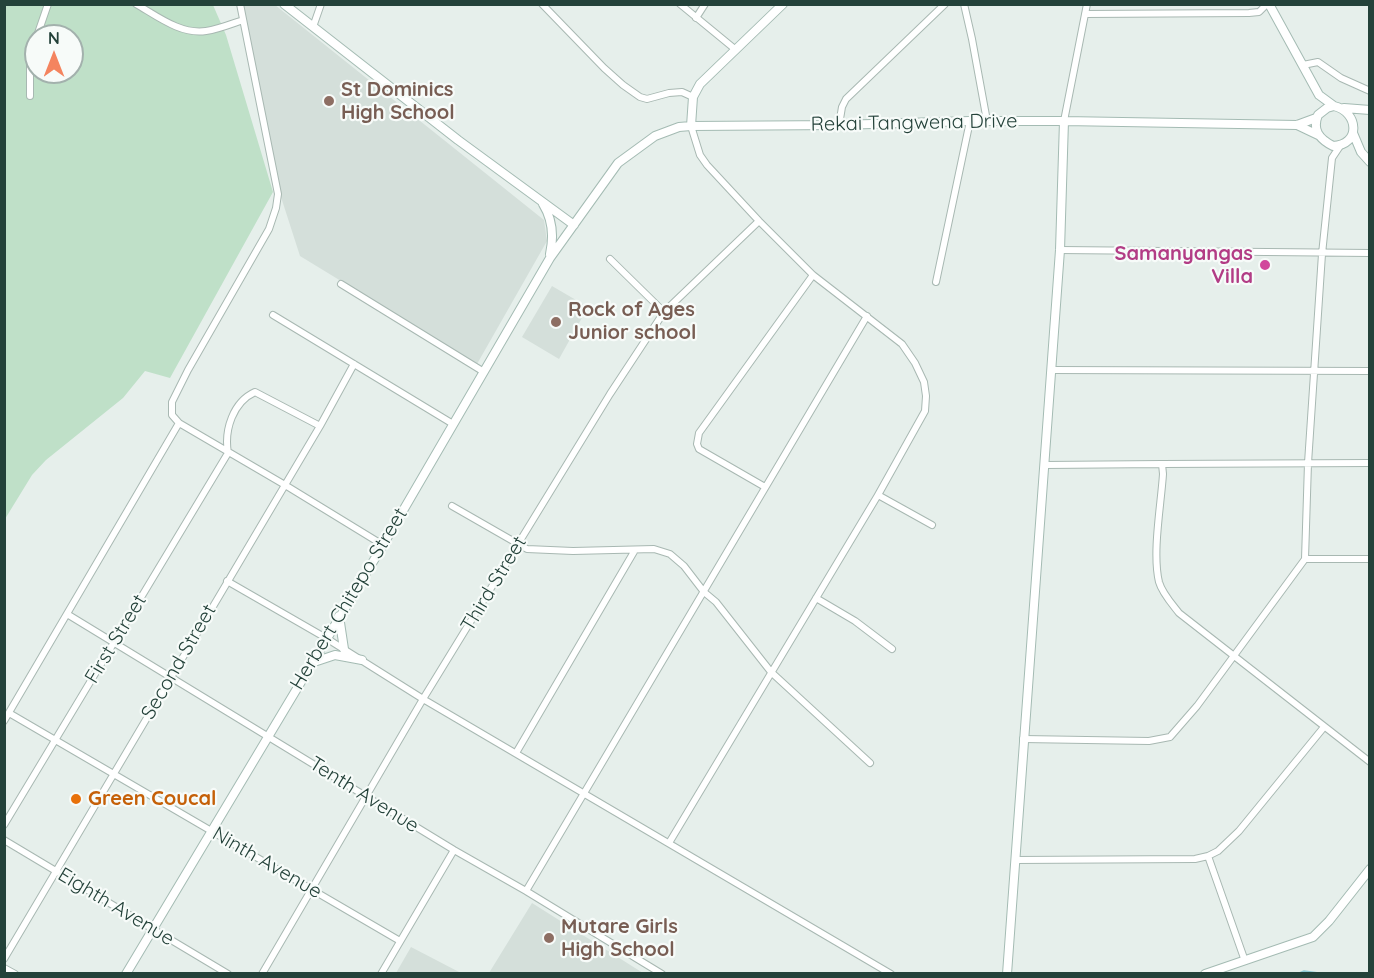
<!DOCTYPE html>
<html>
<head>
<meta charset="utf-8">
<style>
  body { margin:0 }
  #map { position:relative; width:1374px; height:978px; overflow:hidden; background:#e6efeb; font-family:Quicksand,sans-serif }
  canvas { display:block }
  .frame { position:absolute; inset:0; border:6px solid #24423a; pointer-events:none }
  .north { position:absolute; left:24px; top:24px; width:60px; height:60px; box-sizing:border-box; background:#f7fbf9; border:2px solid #a3b1ad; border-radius:50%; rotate:0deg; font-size:16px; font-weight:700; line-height:24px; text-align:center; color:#24423a }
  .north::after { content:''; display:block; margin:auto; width:21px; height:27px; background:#f4845f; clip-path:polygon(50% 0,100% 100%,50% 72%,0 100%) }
</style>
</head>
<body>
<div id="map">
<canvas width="1374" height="978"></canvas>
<div class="frame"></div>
<div class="north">N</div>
</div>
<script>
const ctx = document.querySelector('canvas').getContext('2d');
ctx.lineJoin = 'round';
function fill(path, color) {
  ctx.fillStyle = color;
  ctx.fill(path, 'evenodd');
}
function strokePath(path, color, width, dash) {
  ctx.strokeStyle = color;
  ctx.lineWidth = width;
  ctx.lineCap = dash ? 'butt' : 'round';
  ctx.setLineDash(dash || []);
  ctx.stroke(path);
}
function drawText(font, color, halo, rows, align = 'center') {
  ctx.font = font + ' Quicksand,sans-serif';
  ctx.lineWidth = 4.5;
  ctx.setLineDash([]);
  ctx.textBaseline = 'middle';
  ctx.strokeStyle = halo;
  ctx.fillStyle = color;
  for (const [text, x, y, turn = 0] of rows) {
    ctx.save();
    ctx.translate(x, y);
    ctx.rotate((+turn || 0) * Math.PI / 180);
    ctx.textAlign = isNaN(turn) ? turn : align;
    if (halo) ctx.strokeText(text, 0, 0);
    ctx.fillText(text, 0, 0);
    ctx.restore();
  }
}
fill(new Path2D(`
  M243,5H275L544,220L547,241L477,364L300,256L281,197Z
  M552,286L588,307L559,359L522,337Z
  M532,903L643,973H489Z
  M411,947L461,973H396Z`), '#d4dfda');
fill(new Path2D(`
  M5,5H213L226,35L273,192L170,378L145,371L123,398L46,460L32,475L5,519ZM36,36H72V72H36Z`), '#bfe0c8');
strokePath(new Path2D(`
  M1297,974L1304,971L1326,974`), '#8ec9d4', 1.5);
const street = new Path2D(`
  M136,4C157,16 181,35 206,31C219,29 231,24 243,20
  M240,4L278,194L276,208L269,229L188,370L172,402V415L179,423L285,485L383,545
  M542,4L604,68L623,85L640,97L647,99L669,93L682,92L693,97
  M680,4L736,50
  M964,4L972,39L987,121
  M1085,14L1249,13L1259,12L1267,4
  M696,18L705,4
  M313,27L321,4
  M37,36L48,4
  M1303,65L1318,62L1341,78L1370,91
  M30,96V56L36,37
  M1064,121L1087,4
  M839,125L842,107L846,99L945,4
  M1060,250L1370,253
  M610,259L664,312
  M936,282L970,121
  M341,284L484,372
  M273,315L453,424
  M1051,370L1370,371
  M1162,464L1370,463
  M1045,465L1162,464L1163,474C1161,505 1152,553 1159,582C1162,593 1172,604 1179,613L1370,762
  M765,487L699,449L697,444L699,433L813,275
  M878,495L932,525
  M452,506L527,549L573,551L654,549L670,554L684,566L704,592L716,602L771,672L870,763
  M1305,559L1308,463L1322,254L1332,158L1340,146
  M227,581L326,638L423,699L891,974
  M816,598L855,621L892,649
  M67,614L454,850L526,891L662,974
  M9,713L400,941
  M4,721L179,423
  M1023,739L1149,741L1170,737L1197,706L1305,559H1370
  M516,753L635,550
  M4,825L228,453C224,430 233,402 255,392L320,426
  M4,840L228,974
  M669,843L878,495L925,411L926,396L924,382L915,363L902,344L813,275L759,221L707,165L700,155L691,126
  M1208,856L1245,961
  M1015,860L1195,859L1208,856L1218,851L1239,831L1324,727
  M526,891L867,316
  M4,959L320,426L354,364
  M4,968L15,974
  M262,974L423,699L610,394L664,312L759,221
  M381,974L454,850`);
const secondary = new Path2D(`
  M284,4L458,140L574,225
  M1269,4L1319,95L1334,106
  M1334,106C1359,112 1361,145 1333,146C1319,139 1312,130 1318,115L1327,108Z
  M1344,108L1370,110
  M1297,125L1318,135
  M691,126L693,97L700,84L783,4
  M1353,133L1361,152L1370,162
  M543,204C553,220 554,236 550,254
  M339,616L344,649
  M311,663L335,655L362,660
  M126,974L383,545L550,258L618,163L655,136L679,127L691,126L839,125L970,121H1064L1297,125L1316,118
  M1007,974L1060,250L1064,121
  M1205,974L1313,937L1329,921L1370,869`);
strokePath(street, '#a8b8b2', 8);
strokePath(secondary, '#a4bbb3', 10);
strokePath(street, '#fff', 6);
strokePath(secondary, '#fff', 8);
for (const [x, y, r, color] of [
  [329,101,6,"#8d6e63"],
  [1265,265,6,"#d1479c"],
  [556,322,6,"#8d6e63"],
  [76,799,6,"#e8710a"],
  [549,938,6,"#8d6e63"]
]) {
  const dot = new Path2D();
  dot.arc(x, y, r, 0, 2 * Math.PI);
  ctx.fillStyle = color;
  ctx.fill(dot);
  strokePath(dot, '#f7fbf9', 2);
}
drawText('bold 20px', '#785e54', '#f7fbf9', [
  ["St Dominics",341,90],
  ["High School",341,113],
  ["Rock of Ages",568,310],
  ["Junior school",568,333],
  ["Mutare Girls",561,927],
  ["High School",561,950]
], 'left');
drawText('20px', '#24423a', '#f7fbf9', [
  ["Rekai Tangwena Drive",914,123,-1],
  ["Third Street",494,584,-59],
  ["Herbert Chitepo Street",349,599,-59],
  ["First Street",116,639,-59],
  ["Second Street",179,662,-60],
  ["Tenth Avenue",364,795,32],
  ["Ninth Avenue",267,863,30],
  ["Eighth Avenue",116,907,31]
]);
drawText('bold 20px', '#b23c85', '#f7fbf9', [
  ["Samanyangas",1253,254],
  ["Villa",1253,277]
], 'right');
drawText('bold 20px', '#c56008', '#f7fbf9', [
  ["Green Coucal",88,799]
], 'left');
</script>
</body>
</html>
